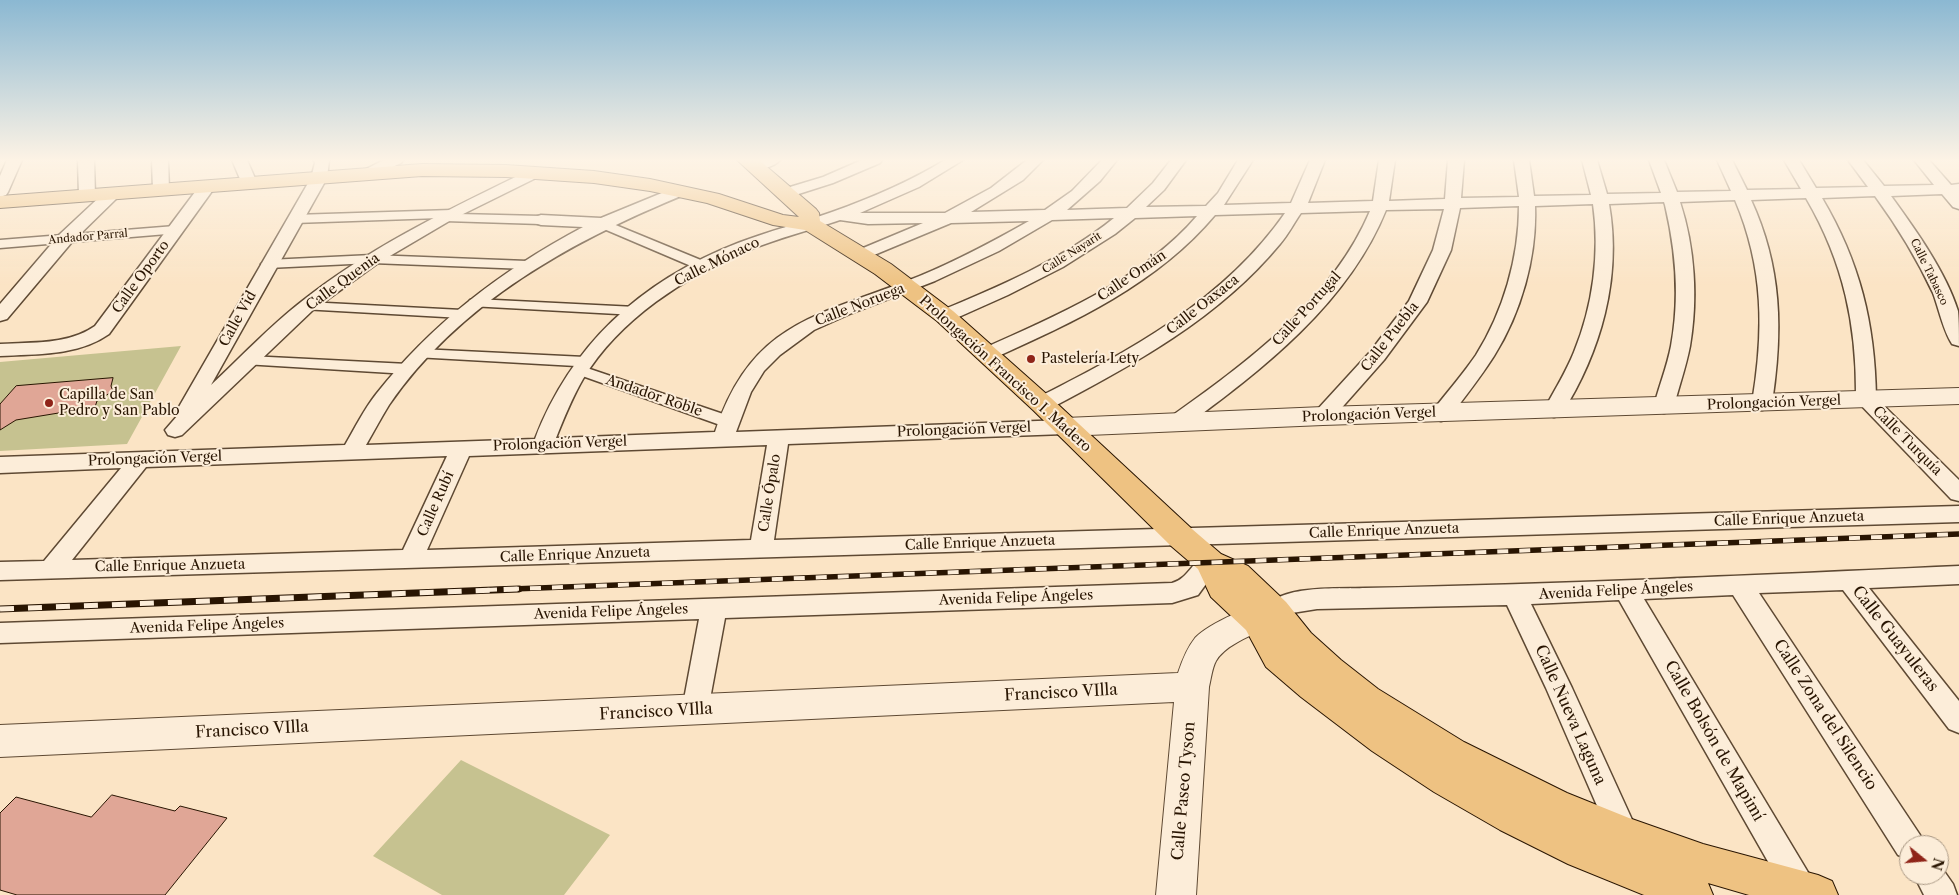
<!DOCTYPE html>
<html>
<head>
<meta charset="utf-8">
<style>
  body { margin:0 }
  #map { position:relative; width:1959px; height:895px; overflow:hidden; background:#fbe4c5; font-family:"Libre Caslon Text",serif }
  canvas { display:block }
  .north { position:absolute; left:1899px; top:835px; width:50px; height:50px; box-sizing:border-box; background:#fcedd9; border:1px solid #a89783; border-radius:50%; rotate:107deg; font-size:14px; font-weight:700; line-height:20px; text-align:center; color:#291502 }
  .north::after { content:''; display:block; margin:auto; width:18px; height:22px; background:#8f2418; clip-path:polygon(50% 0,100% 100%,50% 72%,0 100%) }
</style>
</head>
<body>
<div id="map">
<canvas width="1959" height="895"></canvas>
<div class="north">N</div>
</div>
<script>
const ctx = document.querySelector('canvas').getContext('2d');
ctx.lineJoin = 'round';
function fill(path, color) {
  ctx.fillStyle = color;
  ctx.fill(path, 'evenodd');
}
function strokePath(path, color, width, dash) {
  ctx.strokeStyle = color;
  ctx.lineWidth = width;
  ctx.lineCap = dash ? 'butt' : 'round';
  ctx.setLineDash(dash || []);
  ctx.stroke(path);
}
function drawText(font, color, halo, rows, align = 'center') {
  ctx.font = font + ' "Libre Caslon Text",serif';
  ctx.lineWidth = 4;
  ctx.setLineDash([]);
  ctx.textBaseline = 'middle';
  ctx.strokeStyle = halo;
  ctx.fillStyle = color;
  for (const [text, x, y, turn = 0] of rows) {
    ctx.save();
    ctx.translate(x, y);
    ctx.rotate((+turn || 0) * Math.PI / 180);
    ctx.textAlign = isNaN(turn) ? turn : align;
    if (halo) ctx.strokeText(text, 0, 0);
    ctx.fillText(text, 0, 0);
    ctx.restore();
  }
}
fill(new Path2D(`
  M181,346L127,444L0,451V362Z
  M461,760L610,835L564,895H442L373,856Z`), '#c6c290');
const building = new Path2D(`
  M113,378L111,386L113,391L97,401L95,407L16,420L0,430V404L16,386Z
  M112,795L175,811L180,806L227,818L165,895H17L0,890V813L16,797L91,817Z`);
fill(building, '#e0a696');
strokePath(building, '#291502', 1);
const pedestrian = new Path2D(`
  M452,210L458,214L541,216L547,220L541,224L445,221L440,218L294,223L288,219L294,215Z
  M601,219L708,263L710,266L703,270L698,269L597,226L595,223L597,220Z
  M175,226L181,230L179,233L0,248V240Z
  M372,255L527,261L534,265L527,269L372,263L268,268L261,264L268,260Z
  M475,299L636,307L643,311L636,315L470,306L468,303L470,300Z
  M307,302L462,310L469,314L462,318L302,309L300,306L302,303Z
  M420,349L585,357L590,359L592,362L590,365L584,367L735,418L737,422L735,426L729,427L723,426L574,373L572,370L576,366L415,357L413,354L415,351Z
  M249,356L408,364L413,366L415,369L413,372L408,374L244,364L242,361L244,358Z`);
const minor = new Path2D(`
  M7,160H22L8,192L6,195L0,197V176Z
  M78,160H94L95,196L93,199H81L79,196Z
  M152,160H168L169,190L167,193H155L153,190Z
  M232,160H247L257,183L255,186H243Z
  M314,160H329L327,178L211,385C241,357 269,327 301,302C371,246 452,208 532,169H542L545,172L542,175L451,220L378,263L313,310L182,435L175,437L168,435L165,430L178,415L176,412L311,178L315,163Z
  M384,160H403L401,163L370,178H360L357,175L360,172Z
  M757,160H780C775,167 757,171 749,169L746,166L749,163Z
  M862,160H882L880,163L833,183L786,198L780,196L778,193L780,190L823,177Z
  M945,160H963L919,187L860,213H945L991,188L1027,160H1043L1023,180L971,212L1045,210L1072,191L1102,160H1117L1100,181L1067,210L1127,208L1153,183L1171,160H1186L1164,190L1146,207L1206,206L1218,193L1238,160H1253L1224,205L1291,203L1310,160H1325L1308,203L1373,201L1379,160H1395L1389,201L1445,199L1448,160H1464L1461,198L1519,197L1514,160H1529L1534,196L1591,195L1582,160H1597L1607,194L1661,193L1649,160H1664L1677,192L1731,191L1717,160H1732L1747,190L1801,189L1784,160H1799L1816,188L1868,187L1848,160H1863L1884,186L1934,185L1914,160H1929L1951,185L1959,184V209L1953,207L1942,194L1891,196C1915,229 1946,272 1958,311C1959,321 1959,335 1959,346L1952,344C1943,330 1939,309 1933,293C1917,259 1897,226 1875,196L1822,198C1860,262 1875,324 1876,398L1959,480V501L1951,499L1856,400C1857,326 1844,263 1806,198L1751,200C1782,267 1783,331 1772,403L1769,408L1762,410L1755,408L1752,403C1764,332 1764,268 1735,200L1680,202C1695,248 1698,299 1690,346C1686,367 1679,386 1674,406L1671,411L1664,413L1657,411L1654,406C1659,386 1667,367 1671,346C1680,298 1676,252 1665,205L1664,202L1609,204C1622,278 1601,352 1561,415L1554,417L1547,415L1544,410C1554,391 1566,372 1574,352C1593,306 1600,253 1593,204L1535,206C1537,257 1521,313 1494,356C1480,378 1464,398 1448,419L1441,421L1434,419L1431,414L1434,409C1448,391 1463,374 1476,355C1503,312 1519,258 1519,206L1460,208L1451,250L1427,302L1384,360L1330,421L1323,423L1316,421L1313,416L1316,411L1370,352L1409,301L1433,250L1444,209L1386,210C1348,304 1262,370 1183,428L1176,430L1169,428L1166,423L1169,418C1246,363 1332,301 1370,211L1301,213C1294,223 1288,235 1280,244C1219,318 1133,365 1049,409L1042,411L1035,409L1032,404L1035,399C1128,352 1224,301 1285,213L1215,215C1157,284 1074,322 994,358L987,360L980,358L977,354L980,350C1056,316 1142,280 1197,216L1135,218L1115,234L1063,267L1008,295L952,320L945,322L938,320L936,316L938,312C1000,286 1062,260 1114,218L1052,220L999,251L935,281L852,313L814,330L780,355L764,371L751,392L736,432L1065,420L1072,422L1075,427L1072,432L1065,434L788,444L774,540L1959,506V522L0,580V562L44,561L121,468L0,473V457L345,445C355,428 364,409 377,393C433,322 504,269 583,227L541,225L535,223L533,220L535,217L541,215L601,218L674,188H686L688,191L686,194C573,240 460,302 389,405C381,418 374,431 366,445L535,439C572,343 643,280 738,243C769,231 801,223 832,212C871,198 909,182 945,160ZM840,220L868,224L923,223L856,251L853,255L856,259L862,260L951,223L1029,221C990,243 949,265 907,281C812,317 751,325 715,432L556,438C564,418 572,398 583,379C619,319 686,276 749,250C779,238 810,230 840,220ZM767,445L751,540L427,550L469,456ZM447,456L403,550L72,560L146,467Z
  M207,182L213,184L215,187L109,334C78,356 36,354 0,356V344C32,342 68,345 95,326L201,184Z
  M112,189L118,191L120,194L118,197L72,242L7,319L0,321V304L60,234L106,191Z
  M1210,553L1218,556L1222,562L1198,595L1172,603L725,618L708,710L705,718L695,722L685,718L682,710L699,619L0,643V623L1172,583C1189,579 1193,558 1210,553Z
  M1959,566V584L1869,588L1959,701V733L1949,729L1843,590L1759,593L1920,835L1924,845H1909V859L1898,855L1733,595L1644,599L1812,879L1816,890L1814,895H1787L1619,600L1531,604L1572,688L1639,835L1634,845L1624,849L1614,845L1546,688L1507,605L1317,609L1292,613L1275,621L1266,618L1263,611C1277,584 1339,589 1365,588C1563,584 1761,575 1959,566Z
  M1939,864L1953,884L1957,895H1924L1914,875H1939Z`);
const tertiary = new Path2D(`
  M1959,388V404L1323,425L1065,436L1055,433L1052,427L1055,421L1065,418L1323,407Z
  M1275,598L1286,602L1291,611L1286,620C1267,630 1227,641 1216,661C1212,668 1211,679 1209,687L1196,895H1156L1174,702L0,757V725L1178,673C1182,661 1187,648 1195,638C1210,622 1254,605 1275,598Z`);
const primary = new Path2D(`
  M737,160H759L816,209L819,213L820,221L891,264L953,311L1051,398L1192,529L1221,554L1248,566L1286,602L1311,633L1341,660L1378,689L1464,742L1567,793L1629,818L1703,844L1818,875L1832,881L1838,895H1749L1708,883L1713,895H1644L1568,864L1500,830L1434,792L1372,751L1301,697L1266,667L1246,630L1211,597L1198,569L1170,545L1033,410L937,321L875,274L805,230L773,225L707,203L650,191L594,183L506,177L422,176L0,208V196L422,164L506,165L594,171L650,179L719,194L783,215L799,217Z`);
strokePath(pedestrian, '#5e4933', 3);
strokePath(minor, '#5e4933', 3);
strokePath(tertiary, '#5e4933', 2);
strokePath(primary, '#291502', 2);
fill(pedestrian, '#fcedd9');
fill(minor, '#fcedd9');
fill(tertiary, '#fcedd9');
fill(primary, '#eec282');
const railFar1 = new Path2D(`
  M486,590L1959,534`);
const rail = new Path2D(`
  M0,609L519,589`);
strokePath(railFar1, '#291502', 5.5);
strokePath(rail, '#291502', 7);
strokePath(railFar1, '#fcedd9', 4, [11]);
strokePath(rail, '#fcedd9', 5, [14]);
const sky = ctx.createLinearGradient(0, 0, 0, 286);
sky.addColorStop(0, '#8bb8d2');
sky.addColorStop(0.56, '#fdf3e5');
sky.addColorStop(1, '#fdf3e500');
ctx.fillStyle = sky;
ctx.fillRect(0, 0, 1959, 286);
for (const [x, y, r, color] of [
  [1031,359,5,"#8f2418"],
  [49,403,5,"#8f2418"]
]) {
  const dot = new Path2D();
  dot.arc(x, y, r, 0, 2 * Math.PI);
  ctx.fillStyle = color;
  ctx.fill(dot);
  strokePath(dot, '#fcedd9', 2);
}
drawText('11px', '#291502', '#fcedd9', [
  ["Andador Parral",88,237,-5],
  ["Calle Nayarit",1072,253,-32],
  ["Calle Tabasco",1929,272,64]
]);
drawText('14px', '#291502', '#fcedd9', [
  ["Calle Mónaco",717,262,-26],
  ["Calle Omán",1132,276,-34],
  ["Calle Oporto",141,277,-54],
  ["Calle Quenia",343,282,-36],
  ["Calle Noruega",860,305,-21],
  ["Calle Oaxaca",1203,305,-38],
  ["Calle Portugal",1307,309,-48],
  ["Calle Vid",238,319,-61],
  ["Calle Puebla",1390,337,-52],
  ["Prolongación Francisco I. Madero",1005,374,42],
  ["Andador Roble",654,396,19],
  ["Prolongación Vergel",1774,403,-2],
  ["Prolongación Vergel",1369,415,-2],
  ["Prolongación Vergel",964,430,-2],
  ["Calle Turquía",1907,441,45],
  ["Prolongación Vergel",560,444,-2],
  ["Prolongación Vergel",155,459,-2],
  ["Calle Ópalo",770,493,-81],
  ["Calle Rubí",436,504,-66],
  ["Calle Enrique Anzueta",1789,519,-2],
  ["Calle Enrique Anzueta",1384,531,-2],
  ["Calle Enrique Anzueta",980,543,-2],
  ["Calle Enrique Anzueta",575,555,-2],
  ["Calle Enrique Anzueta",170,566,-1],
  ["Avenida Felipe Ángeles",1616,591,-3],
  ["Avenida Felipe Ángeles",1016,598,-2],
  ["Avenida Felipe Ángeles",611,612,-2],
  ["Avenida Felipe Ángeles",207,626,-2]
]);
drawText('14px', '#291502', '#fcedd9', [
  ["Pastelería Lety",1041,359],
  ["Capilla de San",59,395],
  ["Pedro y San Pablo",59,411]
], 'left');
drawText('16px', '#291502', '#fcedd9', [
  ["Calle Guayuleras",1895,639,52],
  ["Francisco VIlla",1061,693,-3],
  ["Francisco VIlla",656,712,-3],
  ["Calle Nueva Laguna",1570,715,66],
  ["Calle Zona del Silencio",1825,715,57],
  ["Francisco VIlla",252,730,-3],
  ["Calle Bolsón de Mapimí",1714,741,60],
  ["Calle Paseo Tyson",1184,791,-85]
]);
</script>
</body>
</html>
